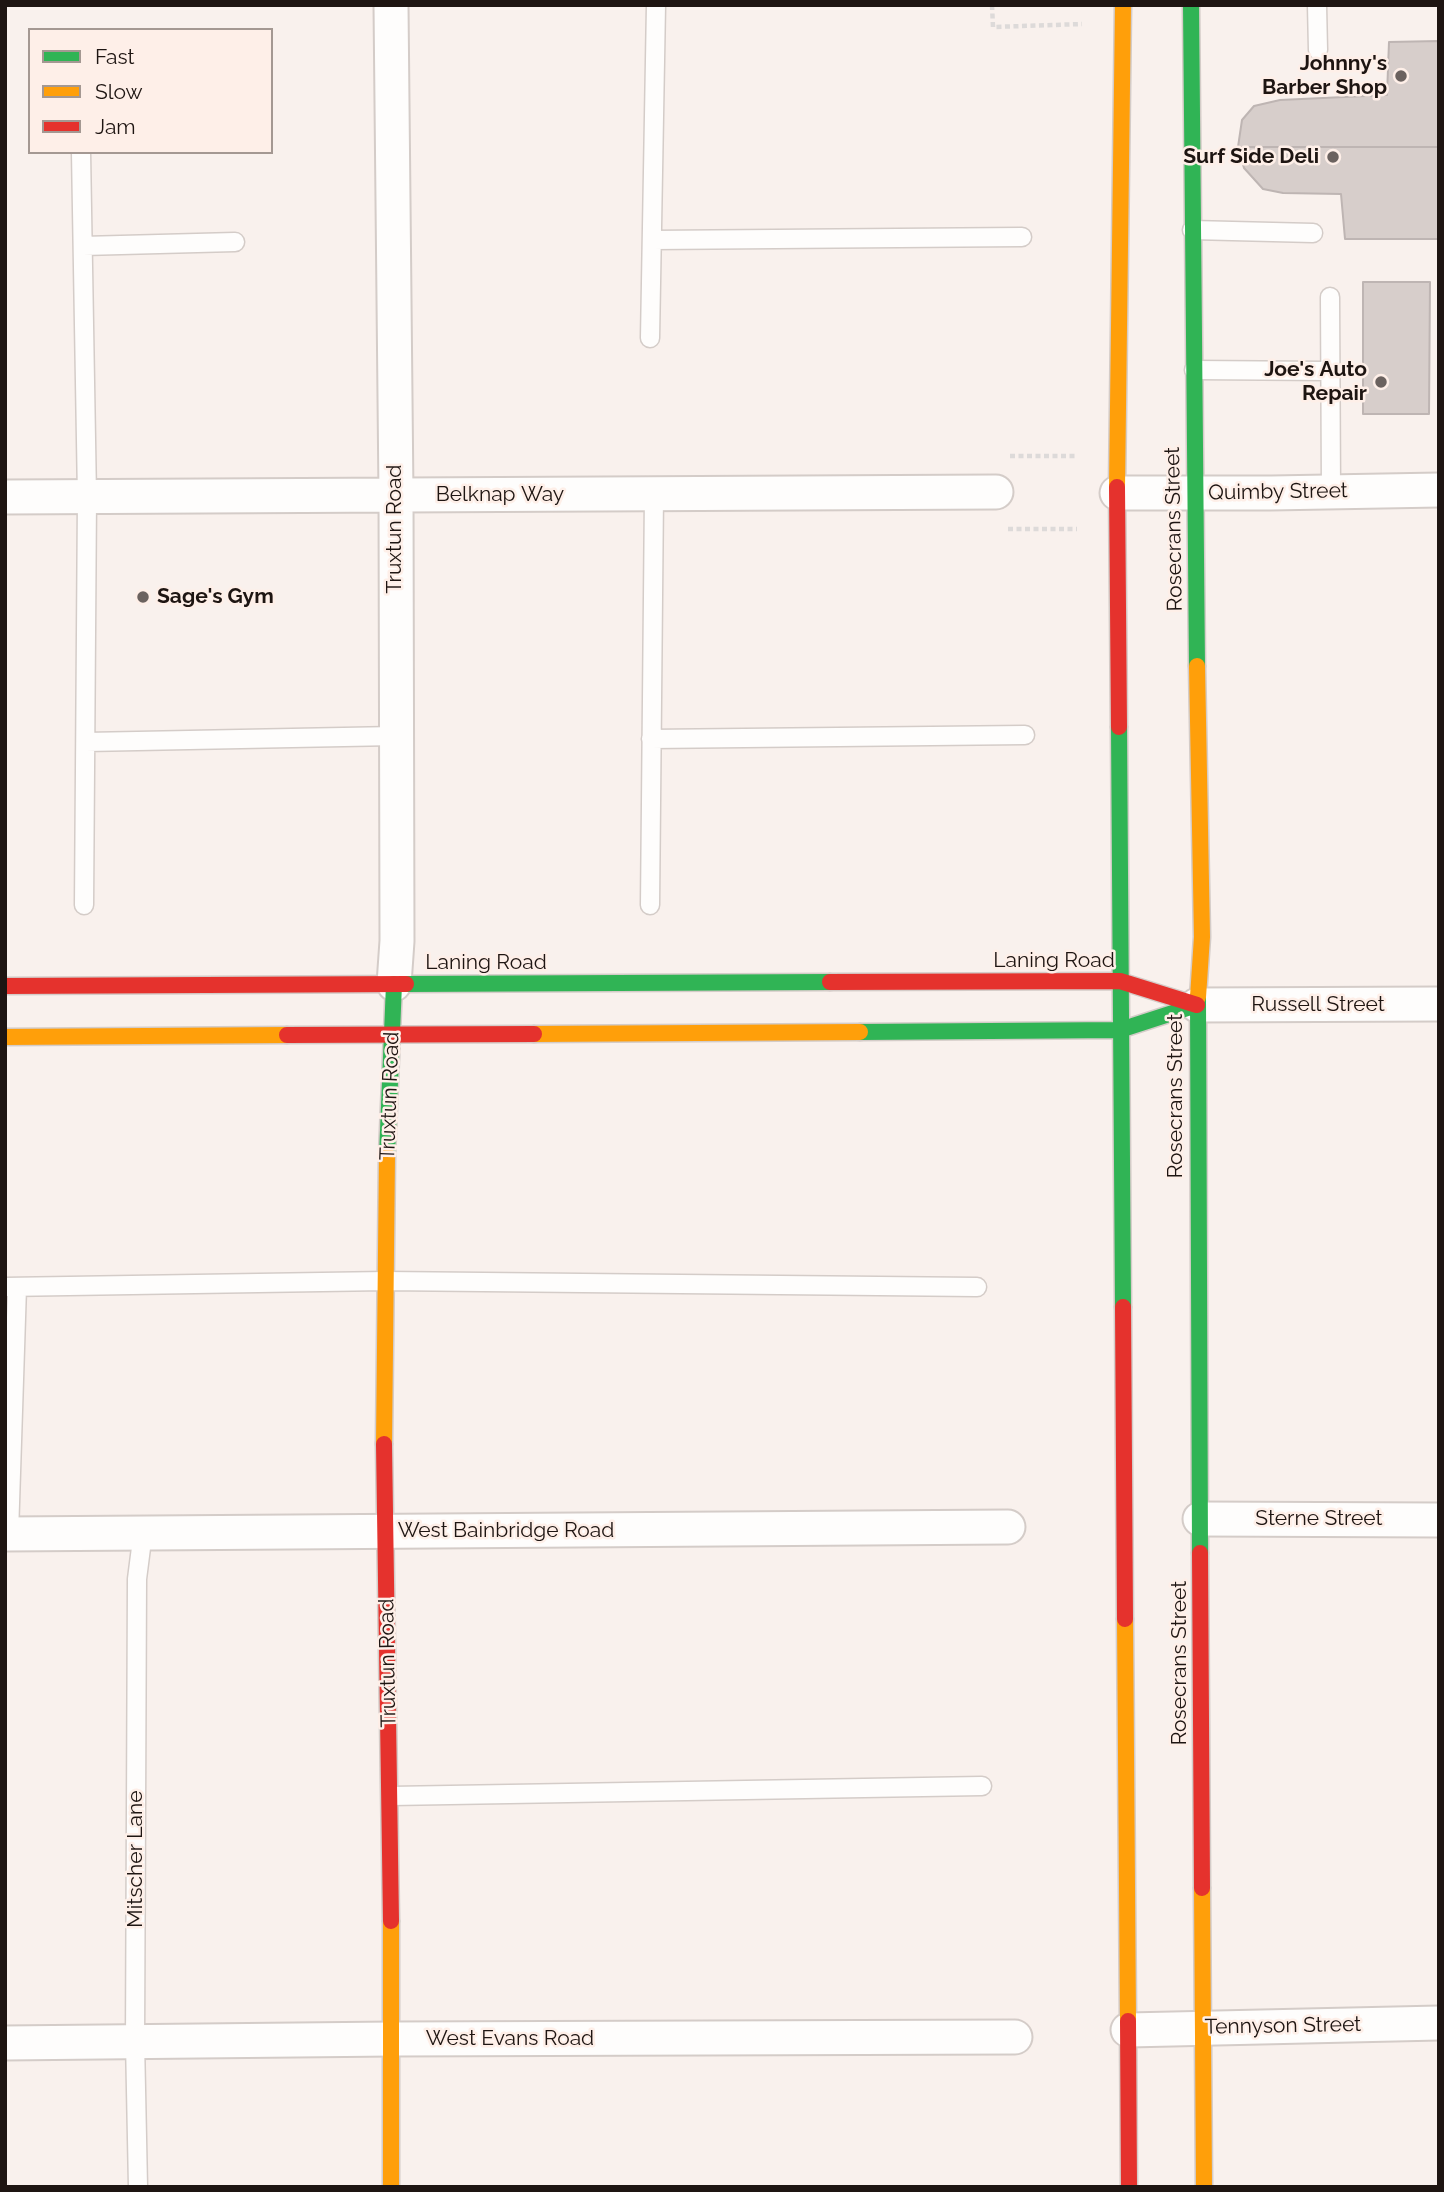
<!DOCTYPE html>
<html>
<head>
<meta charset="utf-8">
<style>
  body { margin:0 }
  #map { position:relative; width:1444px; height:2192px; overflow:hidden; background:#f9f1ed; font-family:Raleway,sans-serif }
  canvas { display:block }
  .frame { position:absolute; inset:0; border:7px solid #1e1512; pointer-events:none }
  .legend { position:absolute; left:28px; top:28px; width:245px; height:126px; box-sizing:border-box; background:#feefe8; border:2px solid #a49892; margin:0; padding:9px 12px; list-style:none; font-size:21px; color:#1e1512 }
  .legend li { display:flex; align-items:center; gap:14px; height:35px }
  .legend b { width:35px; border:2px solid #a49892 }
</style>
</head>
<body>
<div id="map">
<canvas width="1444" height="2192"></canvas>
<div class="frame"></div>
<ul class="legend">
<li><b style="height:9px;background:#30b455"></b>Fast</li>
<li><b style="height:9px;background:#ff9f0a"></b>Slow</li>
<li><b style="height:9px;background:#e5322d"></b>Jam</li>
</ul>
</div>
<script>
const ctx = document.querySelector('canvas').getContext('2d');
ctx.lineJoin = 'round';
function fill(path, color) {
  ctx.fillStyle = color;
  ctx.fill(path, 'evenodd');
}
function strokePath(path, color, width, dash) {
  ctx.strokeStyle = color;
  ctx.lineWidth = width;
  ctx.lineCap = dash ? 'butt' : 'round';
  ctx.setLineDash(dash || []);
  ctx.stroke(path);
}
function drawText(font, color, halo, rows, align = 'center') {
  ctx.font = font + ' Raleway,sans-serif';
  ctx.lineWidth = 5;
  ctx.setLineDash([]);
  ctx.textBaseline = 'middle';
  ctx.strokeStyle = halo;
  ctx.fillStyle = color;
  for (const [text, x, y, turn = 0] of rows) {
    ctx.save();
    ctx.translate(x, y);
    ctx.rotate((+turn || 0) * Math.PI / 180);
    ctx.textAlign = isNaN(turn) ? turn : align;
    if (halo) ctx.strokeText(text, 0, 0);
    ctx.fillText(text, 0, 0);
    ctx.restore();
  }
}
const building = new Path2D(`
  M1439,41V147H1238L1242,120L1254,106L1280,100L1387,95L1389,42Z
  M1238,147H1439V239H1345L1341,194L1283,193L1263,189L1244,168Z
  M1363,282H1430L1429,414H1363Z`);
fill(building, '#d7cecb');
strokePath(building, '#beb5b3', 2);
const lane = new Path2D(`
  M1317,5L1318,50
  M81,152L87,497L84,905
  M1192,230L1313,233
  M652,240L1022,237
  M83,246L235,242
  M1330,297L1331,491
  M650,338L656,5
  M1194,370L1329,371
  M651,739L1025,735
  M86,742L395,736
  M650,905L654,494
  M5,1287L385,1281L977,1287
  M9,1534L17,1287
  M391,1796L982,1786
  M138,2187L135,2041L137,1579L143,1532`);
const street = new Path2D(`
  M391,5L396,495L397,941L394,984
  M1117,493H1271L1439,490
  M5,497L996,492
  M1197,1005L1439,1004
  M1200,1519L1439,1520
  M5,1534L1008,1527
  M1128,2030L1439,2023
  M5,2043L393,2039L1015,2037`);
const fast = new Path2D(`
  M1191,5L1197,666
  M1119,727L1123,1307
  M406,984L830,982
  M1198,997L1200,1553
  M860,1032L1120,1030L1197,1005
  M387,1155L394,984`);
const slow = new Path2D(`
  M1117,487L1123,5
  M1197,666L1202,937L1198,997
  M534,1034L860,1032
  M5,1037L287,1035
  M384,1444L387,1155
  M1125,1619L1128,2021
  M1202,1888L1204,2187
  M391,1921V2187`);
const jam = new Path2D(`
  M1117,487L1119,727
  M830,982L1120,981L1197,1005
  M5,986L406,984
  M287,1035L534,1034
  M1123,1307L1125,1619
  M384,1444L391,1921
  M1200,1553L1202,1888
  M1128,2021L1129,2187`);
strokePath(lane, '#d4ccc8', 21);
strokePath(street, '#d4ccc8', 37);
strokePath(fast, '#d4ccc8', 19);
strokePath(slow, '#d4ccc8', 19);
strokePath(jam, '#d4ccc8', 19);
strokePath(new Path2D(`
  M992,5L993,27L1082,24
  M1010,456H1078
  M1008,529H1077`), '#dddad9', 4.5, [5, 3.5]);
strokePath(lane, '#fefdfc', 18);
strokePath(street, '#fefdfc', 33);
strokePath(fast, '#30b455', 16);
strokePath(slow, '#ff9f0a', 16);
strokePath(jam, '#e5322d', 16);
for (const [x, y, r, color] of [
  [1401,76,7,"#6b625f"],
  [1333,157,7,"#6b625f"],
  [1381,382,7,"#6b625f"],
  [143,597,7,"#6b625f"]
]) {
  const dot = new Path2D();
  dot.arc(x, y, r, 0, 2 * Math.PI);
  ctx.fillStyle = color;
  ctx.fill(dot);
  strokePath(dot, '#feefe8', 2.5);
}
drawText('bold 21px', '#1e1512', '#feefe8', [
  ["Johnny's",1387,64],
  ["Barber Shop",1387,88],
  ["Surf Side Deli",1319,157],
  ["Joe's Auto",1367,370],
  ["Repair",1367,394],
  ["Sage's Gym",157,597,"left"]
], 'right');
drawText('21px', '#1e1512', '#feefe8', [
  ["Quimby Street",1278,492,-1],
  ["Belknap Way",500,495],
  ["Truxtun Road",395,529,-90],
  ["Rosecrans Street",1174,529,-91],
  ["Laning Road",1054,961],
  ["Laning Road",486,963],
  ["Russell Street",1318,1005],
  ["Truxtun Road",390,1096,-88],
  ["Rosecrans Street",1176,1096,-90],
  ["Sterne Street",1319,1519],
  ["West Bainbridge Road",506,1531],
  ["Truxtun Road",388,1663,-91],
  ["Rosecrans Street",1180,1663,-90],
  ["Mitscher Lane",136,1859,-90],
  ["Tennyson Street",1283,2026,-1],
  ["West Evans Road",510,2039]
]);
</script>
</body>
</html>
